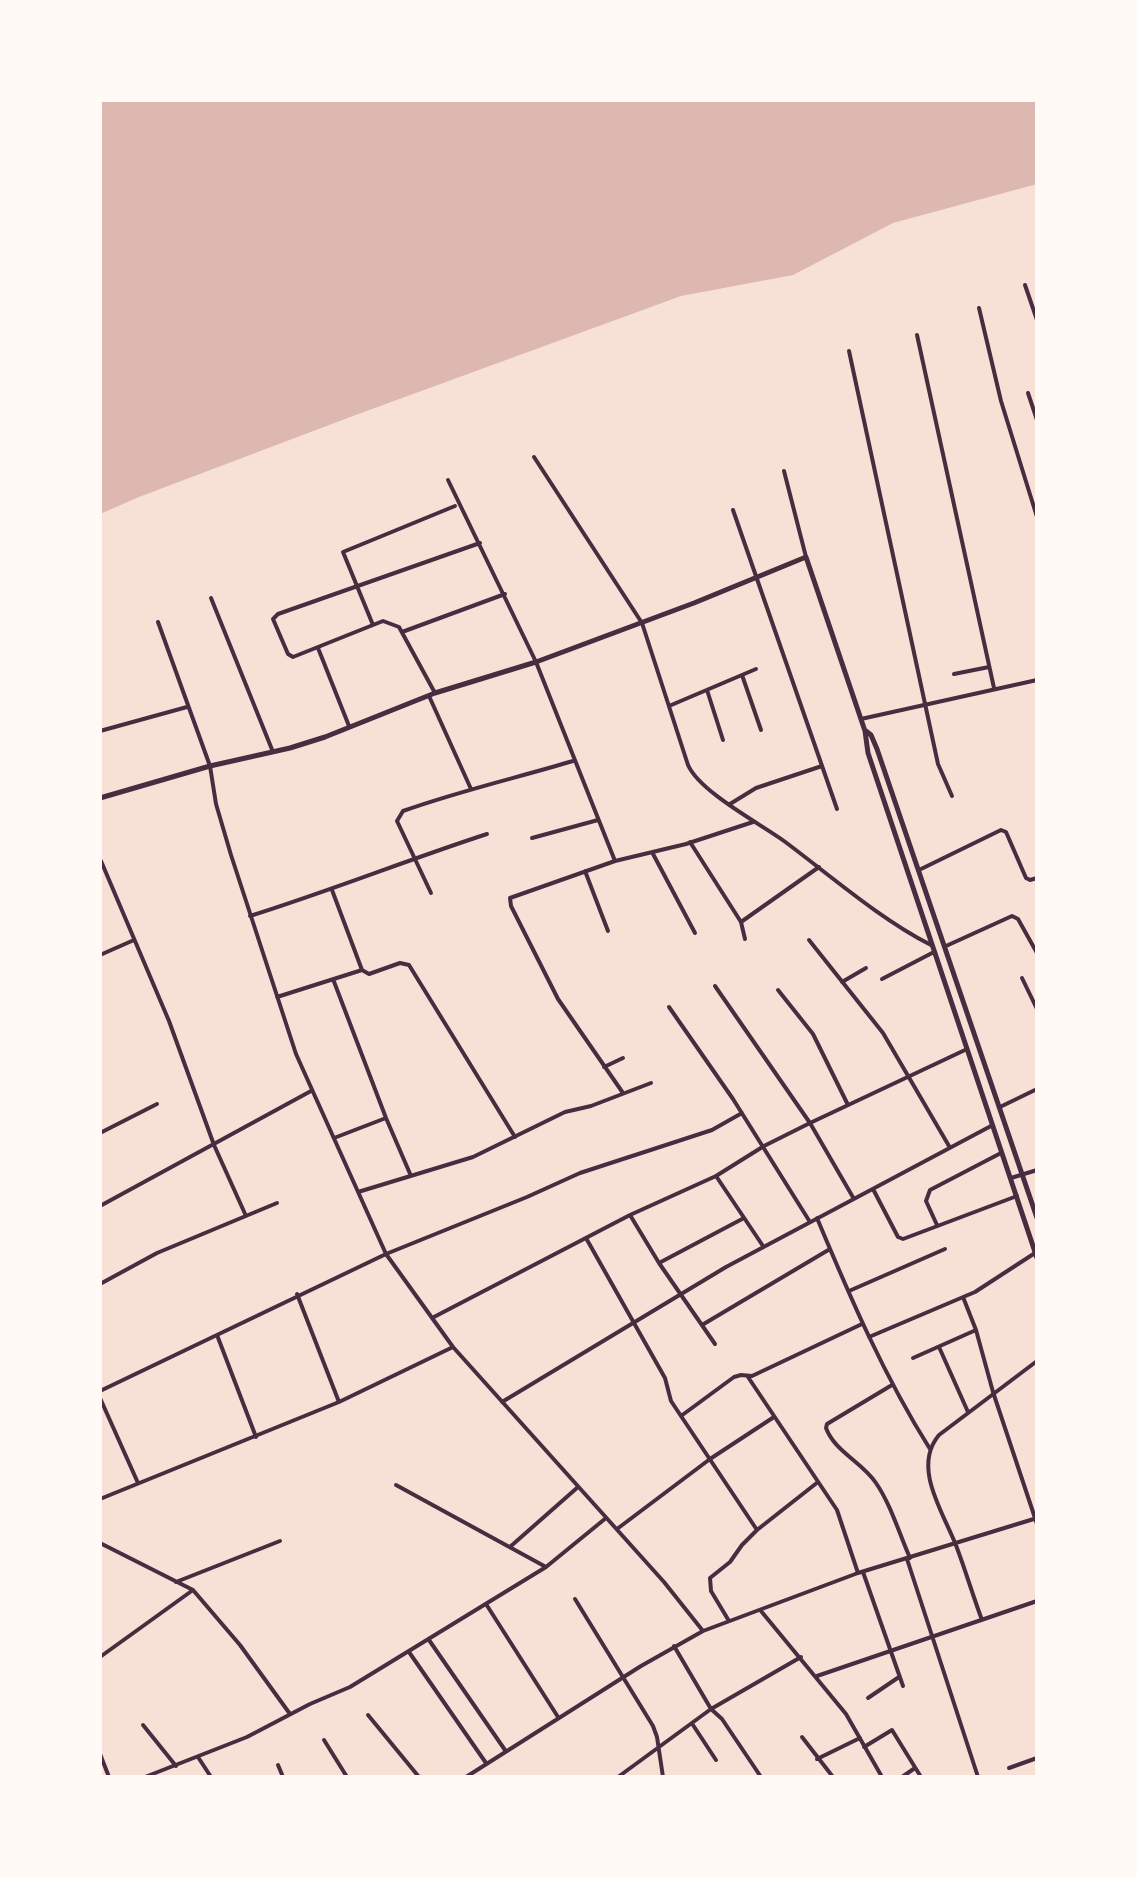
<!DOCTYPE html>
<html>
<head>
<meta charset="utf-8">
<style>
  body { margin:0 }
  #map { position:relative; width:1137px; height:1877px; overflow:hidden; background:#f7e1d7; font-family:"PT Serif",serif }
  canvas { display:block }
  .frame { position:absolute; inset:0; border:102px solid #fffaf5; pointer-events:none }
</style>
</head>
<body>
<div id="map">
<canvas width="1137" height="1877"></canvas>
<div class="frame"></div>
</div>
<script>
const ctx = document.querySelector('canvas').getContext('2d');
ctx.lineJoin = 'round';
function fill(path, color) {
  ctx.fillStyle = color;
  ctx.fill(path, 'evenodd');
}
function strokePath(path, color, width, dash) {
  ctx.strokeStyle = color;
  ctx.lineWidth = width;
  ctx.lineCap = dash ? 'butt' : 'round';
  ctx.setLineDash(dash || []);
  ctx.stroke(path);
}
fill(new Path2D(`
  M100,100H1037V184L893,223L793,275L681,296L353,416L139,497L100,514Z`), '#dcb8b0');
strokePath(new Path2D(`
  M1025,285L1037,320
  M979,308L1001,401L1037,517
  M917,335L994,688
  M849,351L938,764L952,796
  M1028,393L1037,420
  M534,457L642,623L688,765C700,792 759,823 784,841C831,876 880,919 931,945
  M784,471L806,557
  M448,480L536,662L615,861
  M733,510L837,809
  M211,598L273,752
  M158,622L210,766L216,804L231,855L296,1054L386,1254L453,1347L664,1582L703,1631
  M373,625L343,552L455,506
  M402,632L505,594
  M318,648L349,726
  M954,674L989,667
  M742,675L761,730
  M707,690L723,740
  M435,693L399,627L383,621L293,657L288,654L273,619L278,614L480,543
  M429,696L471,789
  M669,706L756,669
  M861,719L1037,680
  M100,731L187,707
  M730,804L756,788L822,766
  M532,838L598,820
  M690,842L741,922L745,939
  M652,852L695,933
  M101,861L169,1021L214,1145L246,1216
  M919,870L1001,830L1006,832L1026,878L1030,880L1037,878
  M585,871L608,931
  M332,890L362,970L369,974L400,963L409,965L515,1137
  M431,893L397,821L403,811C459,791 516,778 573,761
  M250,916C330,891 407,860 487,834
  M741,922L819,867
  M809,940L883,1033L949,1146
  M946,946L1012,916L1018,919L1037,953
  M100,955L134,940
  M1022,978L1037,1009
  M333,979L386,1118L411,1176
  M882,979L934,952
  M842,982L866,968
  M715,986L810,1123L854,1199
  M778,990L813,1034L848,1105
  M277,997L362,970
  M669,1007L733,1099L810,1222
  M604,1067L623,1058
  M623,1093L558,999L511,906L510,898L615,861L686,844L753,822
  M1000,1107L1037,1089
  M100,1133L157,1104
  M334,1138L386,1118
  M716,1176L763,1246
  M1011,1178L1037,1170
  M873,1189L898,1237L903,1239L1017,1196
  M358,1192L473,1157L565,1112L591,1106L651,1083
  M100,1206L311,1091
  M630,1215L659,1263L715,1344
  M817,1218C850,1297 884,1376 930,1449
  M937,1225L926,1201L930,1190L1001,1153
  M586,1238L665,1378L671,1401L757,1530
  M659,1263L744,1218
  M100,1284L157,1253L277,1203
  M849,1291L945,1249
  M297,1294L339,1402
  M963,1297L976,1330L993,1392L1037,1524
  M432,1318L630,1215L716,1176L764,1146L810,1123L965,1050
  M702,1325L830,1249
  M217,1335L256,1437
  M869,1337L975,1292L1035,1253
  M939,1347L968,1412
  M913,1358L976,1330
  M748,1377L837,1510L858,1573
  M892,1385L827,1424L826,1428C835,1452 862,1462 876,1483C891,1505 899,1533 910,1558
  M100,1391L386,1254L527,1197L580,1173L712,1130L742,1113
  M100,1398L138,1483
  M502,1402L726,1267L991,1126
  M681,1416L734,1377L741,1375L752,1376L862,1324
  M396,1485L546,1567
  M100,1499L339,1402L453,1347
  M617,1529L710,1459L774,1417
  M100,1543L193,1590L240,1645L290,1714
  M511,1546L578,1487
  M907,1559L978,1777
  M863,1572L903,1686
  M176,1582L280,1541
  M575,1599L653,1726L657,1737L663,1777
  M486,1604L558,1717
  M761,1611L846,1714L882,1777
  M982,1620C973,1596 966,1572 957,1548C945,1515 911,1468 939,1435L1037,1361
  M729,1621L711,1591L710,1578L730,1562L742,1545L757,1530L818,1482
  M429,1640L505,1750
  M674,1646L711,1709L722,1719L761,1777
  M409,1652L486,1763
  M100,1657L193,1590
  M817,1676L1037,1601
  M868,1698L899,1677
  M368,1715L419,1777
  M143,1725L176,1766
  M693,1725L716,1760
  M802,1737L833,1777
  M324,1740L347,1777
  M864,1747L892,1730L921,1777
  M100,1754L109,1777
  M198,1757L211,1777
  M817,1759L860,1738
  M278,1765L283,1777
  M1009,1768L1037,1758
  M145,1777L247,1737L310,1704L350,1687L546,1567L606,1518
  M466,1777L641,1666L703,1631L858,1573L1037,1518
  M618,1777L711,1709L801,1657
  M902,1777L915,1768`), '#4a2c40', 4);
strokePath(new Path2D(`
  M866,731L871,735L877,749L1037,1218
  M100,798L210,766L290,748L325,737L435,693L536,662L694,603L806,557L865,731L868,753L1037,1258`), '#4a2c40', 5);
</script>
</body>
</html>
